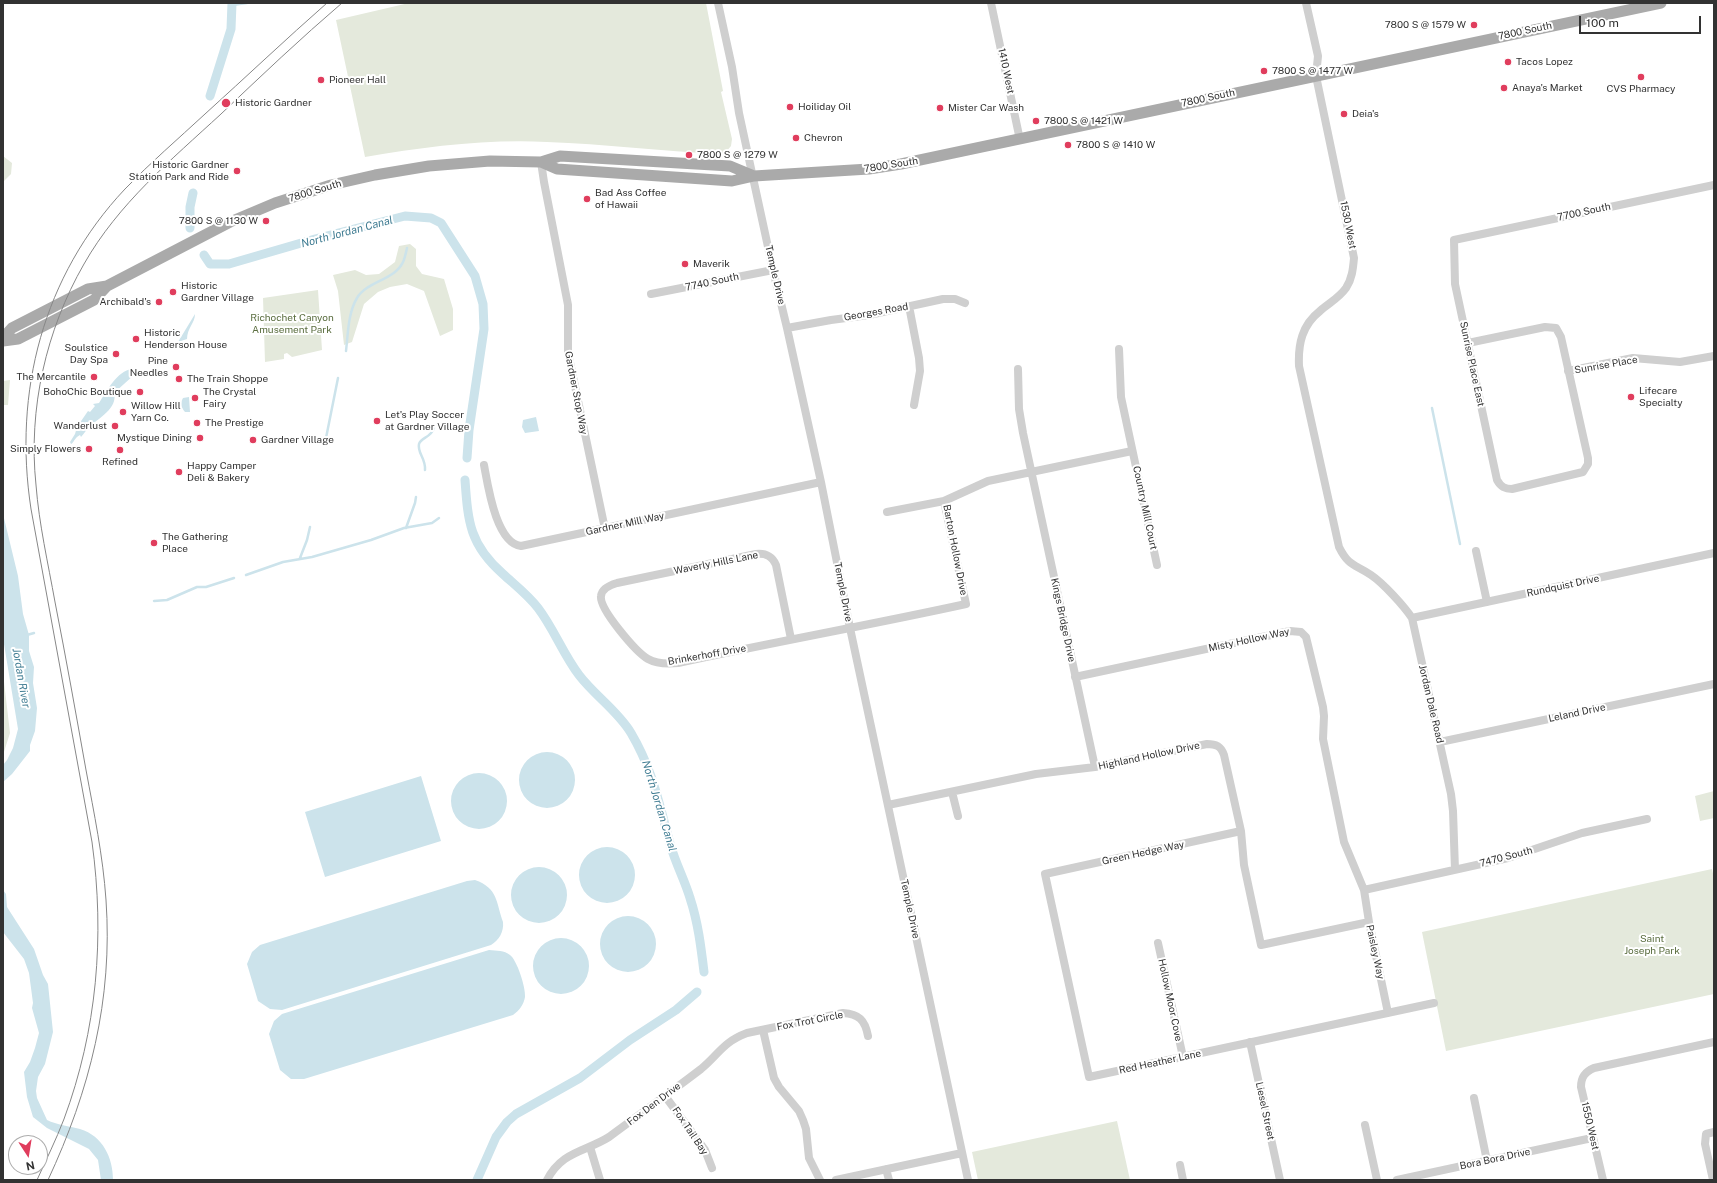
<!DOCTYPE html>
<html>
<head>
<meta charset="utf-8">
<style>
  body { margin:0 }
  #map { position:relative; width:1717px; height:1183px; overflow:hidden; background:#fff; font-family:"Public Sans",sans-serif }
  canvas { display:block }
  .frame { position:absolute; inset:0; border:4px solid #323232; pointer-events:none }
  .north { position:absolute; left:8px; top:1135px; width:40px; height:40px; box-sizing:border-box; background:#fff; border:1px solid #adadad; border-radius:50%; rotate:168deg; font-size:11px; font-weight:700; line-height:16px; text-align:center; color:#323232 }
  .north::after { content:''; display:block; margin:auto; width:14px; height:18px; background:#e03d5d; clip-path:polygon(50% 0,100% 100%,50% 72%,0 100%) }
  .scale { position:absolute; left:1579px; top:16px; width:122px; height:18px; box-sizing:border-box; border:2px solid #323232; border-top:0; padding-left:5px; font-size:12px; line-height:14px; white-space:nowrap; color:#323232; -webkit-text-stroke:3px #fff; paint-order:stroke }
</style>
</head>
<body>
<div id="map">
<canvas width="1717" height="1183"></canvas>
<div class="frame"></div>
<div class="north">N</div>
<div class="scale">100 m</div>
</div>
<script>
const ctx = document.querySelector('canvas').getContext('2d');
ctx.lineJoin = 'round';
function fill(path, color) {
  ctx.fillStyle = color;
  ctx.fill(path, 'evenodd');
}
function strokePath(path, color, width, dash) {
  ctx.strokeStyle = color;
  ctx.lineWidth = width;
  ctx.lineCap = dash ? 'butt' : 'round';
  ctx.setLineDash(dash || []);
  ctx.stroke(path);
}
function drawText(font, color, halo, rows, align = 'center') {
  ctx.font = font + ' "Public Sans",sans-serif';
  ctx.lineWidth = 4;
  ctx.setLineDash([]);
  ctx.textBaseline = 'middle';
  ctx.strokeStyle = halo;
  ctx.fillStyle = color;
  for (const [text, x, y, turn = 0] of rows) {
    ctx.save();
    ctx.translate(x, y);
    ctx.rotate((+turn || 0) * Math.PI / 180);
    ctx.textAlign = isNaN(turn) ? turn : align;
    if (halo) ctx.strokeText(text, 0, 0);
    ctx.fillText(text, 0, 0);
    ctx.restore();
  }
}
fill(new Path2D(`
  M409,3H706L723,91L721,92L732,139L731,146L726,152L720,154C662,151 604,144 547,142C485,139 425,147 365,157L336,20Z
  M3,156L12,163L11,174L3,182Z
  M410,244L416,249V266L422,274L444,279L453,309V330L440,336L424,291L407,284L390,287L378,292L364,304L352,342L344,345L338,291L333,275L355,270L366,275L379,274L395,262L399,246Z
  M318,290L322,350L292,357L287,353L284,354V359L265,362L263,298Z
  M10,380L8,405H4L3,401V381Z
  M3,673L10,733L3,755Z
  M1714,791V818L1700,821L1695,796Z
  M1712,869L1714,878V994L1446,1051L1422,932Z
  M1117,1121L1130,1180H978L972,1152Z`), '#e4e9dc');
fill(new Path2D(`
  M195,314C195,323 187,328 187,339L178,342Z
  M132,369L135,370L134,375L114,393C118,408 99,418 89,427C86,430 84,434 81,437L80,435C74,438 74,443 71,444L70,442L75,434L77,427L88,411L90,412L95,406L93,404L99,403C107,391 117,371 132,369Z
  M189,397L190,412H185C181,407 180,404 183,398Z
  M536,417L539,431L525,433L522,427L523,420Z
  M3,514L18,576L23,614L29,635V651L34,667L33,683L37,708L35,731L30,745V751L12,774L3,782V765L7,760L13,748L18,729L3,638Z
  M519 780a28 28 0 1 1 56 0a28 28 0 1 1-56 0Z
  M451 801a28 28 0 1 1 56 0a28 28 0 1 1-56 0Z
  M421,776L441,841L325,877L305,812Z
  M579 875a28 28 0 1 1 56 0a28 28 0 1 1-56 0Z
  M511 895a28 28 0 1 1 56 0a28 28 0 1 1-56 0Z
  M475,880C498,888 496,902 503,922C504,932 499,940 491,945L282,1010L270,1009L258,1001L247,964L252,952L260,945L467,881Z
  M3,890L6,894L7,907L34,949L43,975L48,984L53,1032L45,1064L38,1077L36,1091L37,1098L47,1120C57,1125 69,1126 80,1129C103,1136 113,1158 113,1180H101L98,1160L89,1149L47,1128L33,1117L27,1097L24,1072L30,1062L35,1048L39,1033L32,1008L33,1003L29,973L24,959L3,932V905L4,904Z
  M600 944a28 28 0 1 1 56 0a28 28 0 1 1-56 0Z
  M533 966a28 28 0 1 1 56 0a28 28 0 1 1-56 0Z
  M489,950C497,951 504,950 510,955C517,960 526,988 525,997C524,1004 519,1011 513,1015L304,1079H291L280,1070L269,1034L274,1021L282,1014Z`), '#cce3eb');
strokePath(new Path2D(`
  M232,5L247,3
  M346,351C348,334 348,313 357,298C367,281 395,280 403,262C405,258 406,252 407,248
  M1432,408L1460,544
  M326,438L338,378
  M425,470C426,458 417,453 419,444C421,437 431,438 434,428
  M406,528L415,503L416,497
  M300,558L307,540L310,527
  M246,575L283,562L312,557L371,540L404,528L432,523L439,518
  M154,601L167,600L197,587H206L234,578
  M27,635L34,633`), '#cce3eb', 2.5);
strokePath(new Path2D(`
  M210,96L231,29L232,3
  M190,228V207L193,193
  M204,255L210,264H229L315,239L405,216L431,218L441,223L475,276L483,304L484,329L469,430L467,458
  M465,480C468,523 470,545 503,574C515,585 528,595 538,608C554,629 563,654 579,675C595,696 618,711 631,733C654,772 659,805 671,847C676,864 685,881 690,898C698,922 701,947 704,972
  M477,1180L496,1137L507,1122L516,1114L580,1078L630,1040L676,1010L697,992`), '#cce3eb', 9);
strokePath(new Path2D(`
  M718,3L732,67L739,113L773,270L787,328L821,482L850,628L968,1180
  M991,3L1020,140
  M1306,3L1318,56L1316,76L1354,258C1353,269 1352,279 1346,288C1339,298 1329,303 1320,311C1302,325 1298,344 1299,366L1339,547C1349,567 1355,564 1371,575C1383,583 1404,606 1412,618L1451,794L1453,811L1455,870
  M541,162L544,182L568,305V353L605,529
  M651,294L773,270
  M909,306L919,358L920,371L914,405
  M787,328L831,320L869,315L943,299H955L965,303
  M1468,343L1545,327L1556,328L1561,337L1588,458V464L1583,472L1512,489C1505,489 1501,487 1497,480L1455,284L1454,240L1714,185
  M1119,349L1121,397L1157,565
  M1018,369L1019,409L1023,433L1095,767
  M1568,371L1633,358L1680,362L1714,356
  M484,465C488,486 496,543 521,546L821,482
  M887,512L944,501L988,481L1132,451
  M1476,551L1487,602
  M1412,618L1714,553
  M791,639L776,565C772,556 766,553 756,554L617,583C610,585 602,588 601,596C599,609 636,652 648,659C657,664 668,664 678,663C774,642 870,625 966,604L944,501
  M1075,677L1290,631L1301,632L1306,637L1323,707L1324,716L1323,739L1344,842L1364,890L1369,922L1388,1013
  M1440,742L1714,684
  M952,792L958,816
  M888,805L1036,774L1095,767L1207,744C1216,744 1221,746 1224,755L1241,831L1244,865L1261,945L1369,922
  M1241,831L1045,874L1089,1077L1434,1003
  M1364,890L1508,858L1582,833L1647,819
  M1158,943L1183,1057
  M763,1030L774,1078L779,1087L799,1111L803,1120L806,1129L809,1158L820,1180
  M1250,1042L1280,1180
  M665,1096L705,1150L712,1168
  M1474,1098L1487,1161
  M1365,1125L1377,1180
  M590,1147L600,1180
  M1180,1165L1183,1180
  M886,1169L889,1180
  M547,1180C562,1151 585,1152 609,1137C640,1114 671,1092 701,1069C719,1054 723,1042 747,1033L843,1013C859,1014 865,1020 868,1036
  M836,1180L962,1153
  M1397,1180L1592,1138
  M1603,1180L1581,1087C1581,1077 1585,1072 1594,1068L1714,1042
  M1713,1180L1705,1144L1706,1134L1714,1132`), '#cfcfcf', 8);
strokePath(new Path2D(`
  M541,162L557,169L732,181L754,176L869,169L901,164L1661,3
  M3,338L12,328L88,289L107,286L230,222L275,203L331,185L375,175L429,166L490,161L541,162L560,156L730,166L754,176
  M3,341L18,339L94,300L107,286`), '#aaa', 11);
strokePath(new Path2D(`
  M37,1180C46,1160 56,1140 64,1119C97,1030 105,937 92,842L31,509C13,392 43,276 125,189C150,163 178,139 205,114C246,77 286,39 327,3
  M48,1180C90,1090 113,999 106,900C103,856 94,813 86,770C76,714 66,658 55,602C48,563 39,524 36,485C28,409 46,330 84,264C118,204 171,160 221,114C261,76 301,38 342,3`), '#878787', 1);
for (const [x, y, r, color] of [
  [1474,25,4,"#e03d5d"],
  [1508,62,4,"#e03d5d"],
  [1264,71,4,"#e03d5d"],
  [1641,77,4,"#e03d5d"],
  [321,80,4,"#e03d5d"],
  [1504,88,4,"#e03d5d"],
  [226,103,5,"#e03d5d"],
  [790,107,4,"#e03d5d"],
  [940,108,4,"#e03d5d"],
  [1344,114,4,"#e03d5d"],
  [1036,121,4,"#e03d5d"],
  [796,138,4,"#e03d5d"],
  [1068,145,4,"#e03d5d"],
  [689,155,4,"#e03d5d"],
  [237,171,4,"#e03d5d"],
  [587,199,4,"#e03d5d"],
  [266,221,4,"#e03d5d"],
  [685,264,4,"#e03d5d"],
  [173,292,4,"#e03d5d"],
  [159,302,4,"#e03d5d"],
  [136,339,4,"#e03d5d"],
  [116,354,4,"#e03d5d"],
  [176,367,4,"#e03d5d"],
  [94,377,4,"#e03d5d"],
  [179,379,4,"#e03d5d"],
  [140,392,4,"#e03d5d"],
  [1631,397,4,"#e03d5d"],
  [195,398,4,"#e03d5d"],
  [123,412,4,"#e03d5d"],
  [377,421,4,"#e03d5d"],
  [197,423,4,"#e03d5d"],
  [115,426,4,"#e03d5d"],
  [200,438,4,"#e03d5d"],
  [253,440,4,"#e03d5d"],
  [89,449,4,"#e03d5d"],
  [120,450,4,"#e03d5d"],
  [179,472,4,"#e03d5d"],
  [154,543,4,"#e03d5d"]
]) {
  const dot = new Path2D();
  dot.arc(x, y, r, 0, 2 * Math.PI);
  ctx.fillStyle = color;
  ctx.fill(dot);
  strokePath(dot, '#fff', 1.5);
}
drawText('10px', '#323232', '#fff', [
  ["7800 S @ 1579 W",1466,25,"right"],
  ["Tacos Lopez",1516,62],
  ["7800 S @ 1477 W",1272,71],
  ["Pioneer Hall",329,80],
  ["Anaya's Market",1512,88],
  ["CVS Pharmacy",1641,89,"center"],
  ["Historic Gardner",235,103],
  ["Hoiliday Oil",798,107],
  ["Mister Car Wash",948,108],
  ["Deia's",1352,114],
  ["7800 S @ 1421 W",1044,121],
  ["Chevron",804,138],
  ["7800 S @ 1410 W",1076,145],
  ["7800 S @ 1279 W",697,155],
  ["Historic Gardner",229,165,"right"],
  ["Station Park and Ride",229,177,"right"],
  ["Bad Ass Coffee",595,193],
  ["of Hawaii",595,205],
  ["7800 S @ 1130 W",258,221,"right"],
  ["Maverik",693,264],
  ["Historic",181,286],
  ["Gardner Village",181,298],
  ["Archibald's",151,302,"right"],
  ["Historic",144,333],
  ["Henderson House",144,345],
  ["Soulstice",108,348,"right"],
  ["Day Spa",108,360,"right"],
  ["Pine",168,361,"right"],
  ["Needles",168,373,"right"],
  ["The Mercantile",86,377,"right"],
  ["The Train Shoppe",187,379],
  ["Lifecare",1639,391],
  ["Specialty",1639,403],
  ["BohoChic Boutique",132,392,"right"],
  ["The Crystal",203,392],
  ["Fairy",203,404],
  ["Willow Hill",131,406],
  ["Yarn Co.",131,418],
  ["Let's Play Soccer",385,415],
  ["at Gardner Village",385,427],
  ["The Prestige",205,423],
  ["Wanderlust",107,426,"right"],
  ["Mystique Dining",192,438,"right"],
  ["Gardner Village",261,440],
  ["Simply Flowers",81,449,"right"],
  ["Refined",120,462,"center"],
  ["Happy Camper",187,466],
  ["Deli & Bakery",187,478],
  ["The Gathering",162,537],
  ["Place",162,549]
], 'left');
drawText('10px', '#323232', '#fff', [
  ["7800 South",1525,31,-12],
  ["1410 West",1006,71,78],
  ["7800 South",1208,98,-12],
  ["7800 South",891,165,-9],
  ["7800 South",315,191,-17],
  ["7700 South",1584,212,-12],
  ["1530 West",1348,225,79],
  ["Temple Drive",775,275,77],
  ["7740 South",712,282,-12],
  ["Georges Road",876,312,-10],
  ["Sunrise Place East",1472,364,78],
  ["Sunrise Place",1606,365,-10],
  ["Gardner Stop Way",576,393,79],
  ["Country Mill Court",1145,508,78],
  ["Gardner Mill Way",625,524,-12],
  ["Barton Hollow Drive",955,550,79],
  ["Waverly Hills Lane",716,563,-11],
  ["Rundquist Drive",1563,586,-12],
  ["Temple Drive",843,592,79],
  ["Kings Bridge Drive",1063,620,78],
  ["Misty Hollow Way",1249,640,-12],
  ["Brinkerhoff Drive",707,655,-10],
  ["Jordan Dale Road",1431,704,77],
  ["Leland Drive",1577,713,-12],
  ["Highland Hollow Drive",1149,756,-12],
  ["Green Hedge Way",1143,853,-12],
  ["7470 South",1506,857,-15],
  ["Temple Drive",910,909,78],
  ["Paisley Way",1375,952,78],
  ["Hollow Moor Cove",1170,1000,78],
  ["Fox Trot Circle",810,1021,-11],
  ["Red Heather Lane",1160,1062,-12],
  ["Fox Den Drive",654,1104,-37],
  ["Liesel Street",1265,1111,78],
  ["1550 West",1590,1126,77],
  ["Fox Tail Bay",690,1131,56],
  ["Bora Bora Drive",1495,1159,-12]
]);
drawText('10px', '#5b6e40', '#fff', [
  ["Richochet Canyon",292,318],
  ["Amusement Park",292,330],
  ["Saint",1652,939],
  ["Joseph Park",1652,951]
]);
drawText('italic 11px', '#417d93', '#fff', [
  ["North Jordan Canal",347,232,-15],
  ["Jordan River",21,678,80],
  ["North Jordan Canal",659,806,73]
]);
</script>
</body>
</html>
